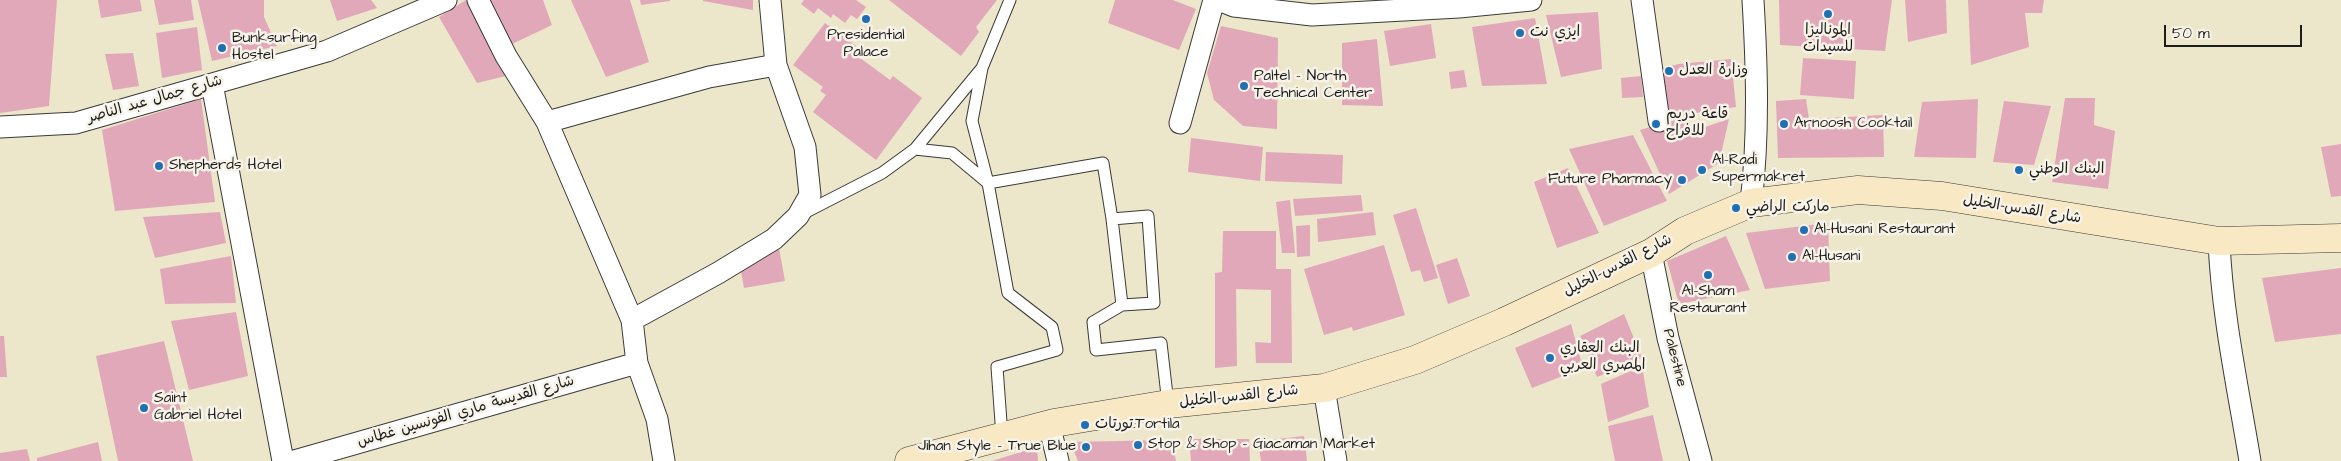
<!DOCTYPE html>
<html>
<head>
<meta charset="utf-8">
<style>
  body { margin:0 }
  #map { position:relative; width:2341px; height:461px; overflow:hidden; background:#ece6cb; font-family:"Architects Daughter",sans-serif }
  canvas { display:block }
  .scale { position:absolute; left:2164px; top:25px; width:138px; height:22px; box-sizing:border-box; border:2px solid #1c1c1c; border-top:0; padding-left:6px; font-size:15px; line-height:18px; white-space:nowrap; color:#1c1c1c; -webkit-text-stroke:4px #f7f3e8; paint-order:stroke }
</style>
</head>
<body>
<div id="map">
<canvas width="2341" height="461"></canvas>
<div class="scale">50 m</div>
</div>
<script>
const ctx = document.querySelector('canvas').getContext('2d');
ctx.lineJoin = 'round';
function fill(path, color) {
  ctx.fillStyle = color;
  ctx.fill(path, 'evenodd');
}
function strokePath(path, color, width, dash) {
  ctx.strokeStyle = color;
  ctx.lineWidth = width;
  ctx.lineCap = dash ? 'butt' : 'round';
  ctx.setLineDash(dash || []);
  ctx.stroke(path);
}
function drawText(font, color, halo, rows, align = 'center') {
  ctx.font = font + ' "Architects Daughter","Playpen Sans Arabic",sans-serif';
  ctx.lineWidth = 5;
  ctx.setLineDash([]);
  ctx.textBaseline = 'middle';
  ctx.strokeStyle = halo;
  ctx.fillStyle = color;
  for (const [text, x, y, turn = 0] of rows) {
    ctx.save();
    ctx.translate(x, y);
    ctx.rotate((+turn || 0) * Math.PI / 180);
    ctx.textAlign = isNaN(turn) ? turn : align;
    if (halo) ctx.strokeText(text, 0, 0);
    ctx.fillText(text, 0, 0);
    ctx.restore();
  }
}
fill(new Path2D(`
  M0,0H57L49,106L0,113Z
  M98,0H140L142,11L101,18Z
  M154,0H191L194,20L159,25Z
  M198,0H264V17L277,46L212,61Z
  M330,0H371L377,8L337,21Z
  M466,0H469L506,76L477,83L439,17Z
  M488,0H543L552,25L510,45Z
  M571,0H630L649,62L606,77Z
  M640,0H670V1L641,5Z
  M703,0H753V10L703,1Z
  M804,0H856L866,7L857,19L851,15L845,23L833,14L831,18L818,8L814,14L801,4Z
  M889,0H997L976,27L979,32L961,56Z
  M1115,0H1173L1196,9L1179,50L1108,23Z
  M1779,0H1892L1885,51L1780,45Z
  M1905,0H1946L1947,33L1908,42Z
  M1968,0H2044L2042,13H2025L2029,47L1971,65Z
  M1598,12L1602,69L1561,77L1546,15Z
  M1535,18L1547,84L1482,86L1472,27Z
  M825,23L856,46L852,52L890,80L893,76L922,98L876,160L813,112L826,95L820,91L823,87L793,65Z
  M1431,24L1436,58L1390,66L1384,31Z
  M1221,26L1278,38L1277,129L1243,126L1214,100L1207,73Z
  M197,27L202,70L162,78L156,33Z
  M1377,39L1383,106L1342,105V43Z
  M133,53L139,86L113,90L105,54Z
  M1803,58L1856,61L1854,99L1800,95Z
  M1731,59L1736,107L1663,118L1654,70L1679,64Z
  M1464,70L1467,87L1451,89L1449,72Z
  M1641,76L1643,97L1622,98L1621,78Z
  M2065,98H2095L2094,125L2115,131L2108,189L2052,182Z
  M201,99L215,202L115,211L102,130Z
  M1806,99L1809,119L1883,115L1884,157L1778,158L1776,101Z
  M1978,99L1976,158L1914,157L1922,102Z
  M2004,101L2051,106L2034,165L1993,162Z
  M1684,117L1687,133L1729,119L1719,163L1669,194L1640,130Z
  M1633,135L1667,201L1604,226L1569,149Z
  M1191,138L1263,147L1260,181L1188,172Z
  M2341,144V196L2331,197L2321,147Z
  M1266,152L1343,155L1342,184L1265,181Z
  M1568,168L1599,233L1557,248L1534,182Z
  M1361,195L1363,211L1295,216L1293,199Z
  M1290,200L1295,253H1282L1276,202Z
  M1416,208L1438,278L1424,282L1420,270L1411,272L1393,215Z
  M220,212L226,243L155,258L143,217Z
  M1373,212L1376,235L1318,242L1317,219Z
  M1828,223L1830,281L1765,289L1746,233Z
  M1310,225V256L1297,257L1296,226Z
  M1223,231H1276V269H1291L1292,363H1256L1255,342L1271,343V290L1236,289L1237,366L1215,368V273L1222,272Z
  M1726,236L1750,290L1679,304L1667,261Z
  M1384,245L1405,315L1353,331L1352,327L1324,335L1304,269Z
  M779,248L785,281L744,288L738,255Z
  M231,256L236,303L165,304L160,269Z
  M1457,258L1470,296L1448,304L1436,265Z
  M2341,268V334L2275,342L2262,278Z
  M236,312L248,376L189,390L171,321Z
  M1624,314L1642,358L1597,377L1580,336Z
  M1571,324L1583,368L1532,388L1515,348Z
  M0,336H4L7,377H0Z
  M164,341L193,461H118L96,356Z
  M1642,366L1649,407L1608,422L1601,384Z
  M1653,415L1663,461H1615L1608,426Z
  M1304,436L1307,461H1261L1258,441Z
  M1189,439H1249L1250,461H1191Z
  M1172,440L1176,461H1078L1070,442Z
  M98,442L102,461H37V458Z
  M1037,447L1038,461H992Z
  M27,449L30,461H0V453Z`), '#e1a8b9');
const lane = new Path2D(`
  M915,149L952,153L988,183
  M988,183L972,121L982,68L1010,0
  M802,214L882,173L915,149L982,68
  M1112,219L1148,216L1154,303L1122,305L1093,322L1096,350L1161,343L1168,404
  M1002,436L997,367L1057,350L1052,327L1008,293L988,183L1103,163L1112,219L1122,305`);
const street = new Path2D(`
  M478,0L506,56L547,122L632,320L637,363L657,419L664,461
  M1219,0L1234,6L1312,15L1459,7
  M1459,0V7L1531,0
  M1642,0L1659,121
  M212,84L283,461
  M547,122L709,77L776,65
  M1180,123L1214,0
  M0,127L76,123L327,51L446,0
  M1751,203C1759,135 1757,68 1753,0
  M2219,241C2222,315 2238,388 2250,461
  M1651,253L1668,338L1701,461
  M632,320L718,273L774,239L798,216L810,195L805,147L776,65L770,0
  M1324,388L1336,461
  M1049,424L1058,461
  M294,461L637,363`);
const secondary = new Path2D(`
  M909,461L1054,423L1168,404L1324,388L1415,360L1504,322L1651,253L1685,231L1751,203L1858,190L1942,196L2219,241L2341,238`);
strokePath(lane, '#3b3a36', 13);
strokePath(street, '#3b3a36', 23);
strokePath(secondary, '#3b3a36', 29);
strokePath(lane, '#fff', 11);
strokePath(street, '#fff', 21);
strokePath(secondary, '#f8e8c3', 28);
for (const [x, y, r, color] of [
  [1828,14,5,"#1f6fb2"],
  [866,19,5,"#1f6fb2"],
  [1520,33,5,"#1f6fb2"],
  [222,48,5,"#1f6fb2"],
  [1669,71,5,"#1f6fb2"],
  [1244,86,5,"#1f6fb2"],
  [1656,124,5,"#1f6fb2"],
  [1784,124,5,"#1f6fb2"],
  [159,166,5,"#1f6fb2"],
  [1702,170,5,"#1f6fb2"],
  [2019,170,5,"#1f6fb2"],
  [1682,180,5,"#1f6fb2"],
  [1736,208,5,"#1f6fb2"],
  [1804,230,5,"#1f6fb2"],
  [1792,257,5,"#1f6fb2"],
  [1708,275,5,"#1f6fb2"],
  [1550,358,5,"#1f6fb2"],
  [144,408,5,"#1f6fb2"],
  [1085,425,5,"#1f6fb2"],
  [1138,445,5,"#1f6fb2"],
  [1086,447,5,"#1f6fb2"]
]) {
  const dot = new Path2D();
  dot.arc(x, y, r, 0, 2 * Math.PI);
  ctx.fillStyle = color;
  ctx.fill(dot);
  strokePath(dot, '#f7f3e8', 2);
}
drawText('15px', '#1c1c1c', '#f7f3e8', [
  ["الموناليزا",1828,31,"center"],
  ["للسيدات",1828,48,"center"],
  ["ايزي نت",1530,33],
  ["Presidential",866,36,"center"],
  ["Palace",866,53,"center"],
  ["Bunksurfing",232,39],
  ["Hostel",232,56],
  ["وزارة العدل",1679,71],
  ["Paltel - North",1254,77],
  ["Technical Center",1254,94],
  ["قاعة دريم",1666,115],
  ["للافراح",1666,132],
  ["Arnoosh Cooktail",1794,124],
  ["Al-Radi",1712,161],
  ["Supermakret",1712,178],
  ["Shepherds Hotel",169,166],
  ["البنك الوطني",2029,170],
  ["Future Pharmacy",1672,180,"right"],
  ["ماركت الراضي",1746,208],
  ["Al-Husani Restaurant",1814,230],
  ["Al-Husani",1802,257],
  ["Al-Sham",1708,292,"center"],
  ["Restaurant",1708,309,"center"],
  ["البنك العقاري",1560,349],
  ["المصري العربي",1560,366],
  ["Saint",154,399],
  ["Gabriel Hotel",154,416],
  ["تورتات.Tortila",1095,425],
  ["Stop & Shop - Giacaman Market",1148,445],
  ["Jihan Style - True Blue",1076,447,"right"]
], 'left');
drawText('15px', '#1c1c1c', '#f7f3e8', [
  ["شارع جمال عبد الناصر",155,100,-16],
  ["شارع القدس-الخليل",2022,210,9],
  ["شارع القدس-الخليل",1618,266,-27],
  ["Palestine",1674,358,76],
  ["شارع القدس-الخليل",1239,397,-6],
  ["شارع القديسة ماري الفونسين غطاس",466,412,-16]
]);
</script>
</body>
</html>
